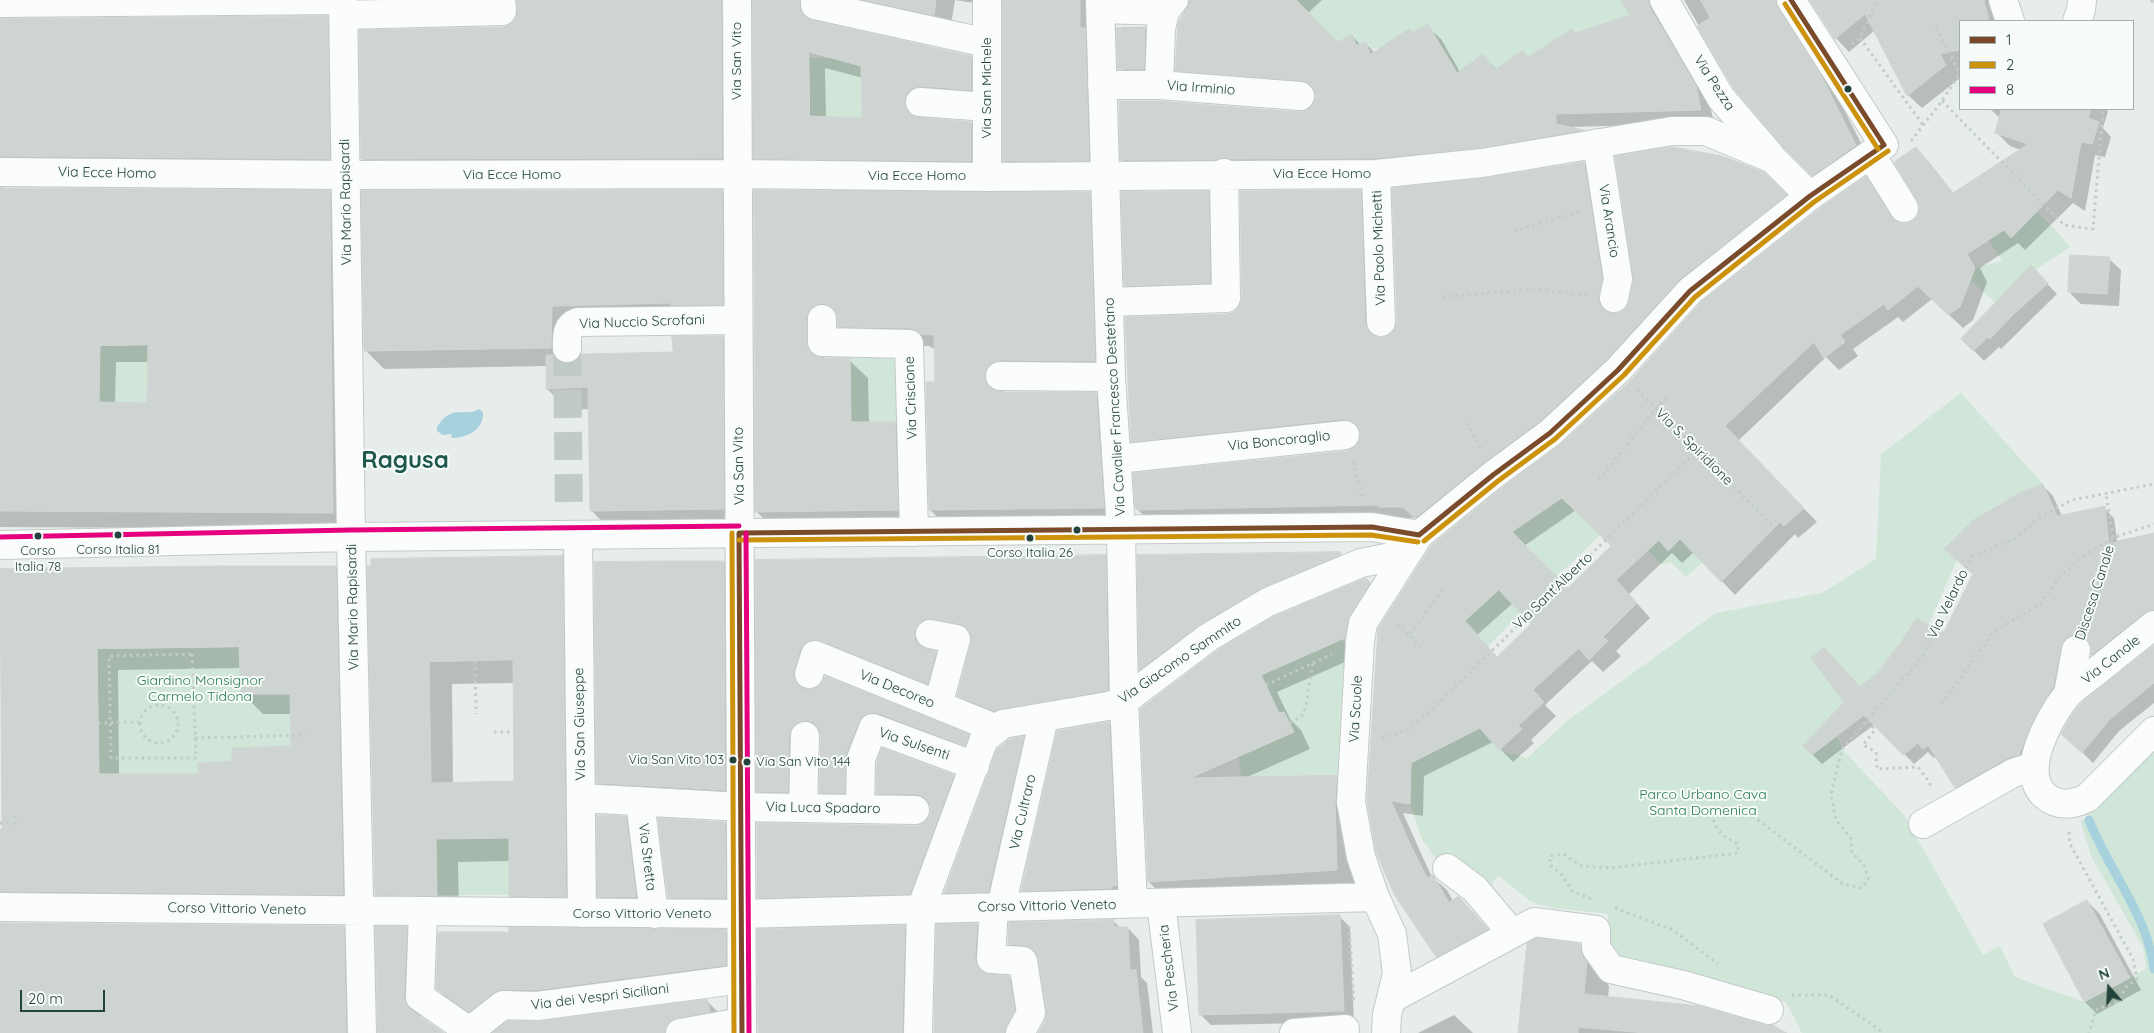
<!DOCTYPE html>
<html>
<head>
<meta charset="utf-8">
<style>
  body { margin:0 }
  #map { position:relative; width:2154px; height:1033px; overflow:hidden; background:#e7edea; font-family:Quicksand,sans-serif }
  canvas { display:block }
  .legend { position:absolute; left:1959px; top:20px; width:175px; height:90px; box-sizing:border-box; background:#f7fbf9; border:1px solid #a2b1ad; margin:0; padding:6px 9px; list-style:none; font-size:15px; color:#23433c }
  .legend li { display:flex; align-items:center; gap:10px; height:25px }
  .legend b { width:25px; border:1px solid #a2b1ad }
  .north { position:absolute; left:2084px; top:963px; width:50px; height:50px; -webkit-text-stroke:4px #f7fbf9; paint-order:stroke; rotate:341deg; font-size:14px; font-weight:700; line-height:20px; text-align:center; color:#23433c }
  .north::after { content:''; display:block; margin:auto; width:18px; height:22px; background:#23433c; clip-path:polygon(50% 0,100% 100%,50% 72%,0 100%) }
  .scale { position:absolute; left:20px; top:990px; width:85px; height:22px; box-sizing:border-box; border:2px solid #23433c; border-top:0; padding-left:6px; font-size:15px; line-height:18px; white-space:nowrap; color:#23433c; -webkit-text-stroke:4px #f7fbf9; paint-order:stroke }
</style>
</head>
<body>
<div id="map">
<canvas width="2154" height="1033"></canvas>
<ul class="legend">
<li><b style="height:6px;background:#7a4b2a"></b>1</li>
<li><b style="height:6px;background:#cd920c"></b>2</li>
<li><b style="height:6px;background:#e5007d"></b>8</li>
</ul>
<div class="north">N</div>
<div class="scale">20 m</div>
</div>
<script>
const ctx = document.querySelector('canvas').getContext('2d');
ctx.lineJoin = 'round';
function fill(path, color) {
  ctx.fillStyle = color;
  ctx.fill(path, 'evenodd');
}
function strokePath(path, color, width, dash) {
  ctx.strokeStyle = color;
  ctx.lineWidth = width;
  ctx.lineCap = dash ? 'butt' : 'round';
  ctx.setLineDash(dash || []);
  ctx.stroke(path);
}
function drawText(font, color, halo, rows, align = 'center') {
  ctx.font = font + ' Quicksand,sans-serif';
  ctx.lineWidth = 4;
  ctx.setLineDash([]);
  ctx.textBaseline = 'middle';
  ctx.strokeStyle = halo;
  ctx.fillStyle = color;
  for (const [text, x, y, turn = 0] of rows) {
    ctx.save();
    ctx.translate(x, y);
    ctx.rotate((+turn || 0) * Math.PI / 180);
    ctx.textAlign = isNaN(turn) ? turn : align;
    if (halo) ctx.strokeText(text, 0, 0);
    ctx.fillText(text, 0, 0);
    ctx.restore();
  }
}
fill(new Path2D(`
  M1296,0H1621L1637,25L1583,43L1572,29L1538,51L1536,69L1523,50L1495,70L1483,55L1457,73L1412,33L1410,28L1401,34L1403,53L1384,59L1380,48L1368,49L1366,43L1356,45L1352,34L1336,43Z
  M809,58H832L879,63L861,80V111H872L871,118L810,116Z
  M2037,212L2056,230L2070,247L2035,270L2030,265L2016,281L2032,297L2012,318L1970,280L1975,268L2002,261L1988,240L1999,224L2011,237Z
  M158,345L147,405H93L99,391L100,346Z
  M850,352H906L908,422H851Z
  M1961,393L2043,484C2005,498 1971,518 1944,549L1957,560L1929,624L1915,618L1901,642L1879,671L1844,702L1837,736L1842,749L1904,815L1983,955L2000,946L2015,977L2084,1002L2146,969L2143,947L2091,856L2081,822L2154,752V1033H1802L1786,1002L1621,961L1608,942V914L1554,908L1531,902L1498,875L1487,893L1437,860L1422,839L1410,804L1411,757C1437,754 1457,740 1475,723L1499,750L1527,758L1568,720L1716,613L1822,593L1876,559L1881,454Z
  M1562,498L1600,535L1557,577L1513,532Z
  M1682,537L1705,560L1686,577L1671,562L1661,565L1648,550L1659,540L1668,550Z
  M1494,585L1521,613L1488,646L1465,621Z
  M97,636L138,649L239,647L241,693L290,694L307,746L232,748V761L199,763V774H99Z
  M1342,639L1346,647L1350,697L1341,704L1339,774L1241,777L1238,751L1248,753L1294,732L1284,712L1279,713L1261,675Z
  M518,838L509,861V895H437L425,839Z`), '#d0e6d8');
fill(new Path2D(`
  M479,409L483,412C484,429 468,438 452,438L451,434L443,435L437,431V427C452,403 465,418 479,409Z`), '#a7d2dd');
fill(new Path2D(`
  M0,0H1096L1105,177H1021L1004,161V1L993,6L955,0L950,31L816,17V23L971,57L988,74V106L924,110L921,119L971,123L988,140V177L771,175L755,158L754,1L746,3L738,175L379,176L362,159L503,28L511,25L517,19V1L509,3L361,1L17,4L3,13L1,20L327,17L344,34L346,175L3,180L1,189L330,192L346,209L349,529L0,527ZM825,68L863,78V119L826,117ZM116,362H149L148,404H115Z
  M1190,0H1322L1308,13L1338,43L1352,36L1361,45L1366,44L1375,53L1410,30L1414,34L1427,26L1441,39L1460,72L1483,56L1497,70L1523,52L1529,58L1576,34L1632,16L1622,0H1670L1709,101L1714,123L1571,127L1584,131L1596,143L1494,161L1135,173L1122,160L1308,111L1314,105L1317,98L1316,93L1190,84L1176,70L1178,31L1181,18Z
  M1684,0H1797L1833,88L1869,159L1826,188L1784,146L1735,88Z
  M1811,0H1993L1998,21H1960V78L1922,108L1908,95L1875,30L1849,52L1836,38Z
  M1122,27H1145L1151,33L1149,75H1128L1122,69Z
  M1990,109H2105L2108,111L2103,128L2111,137L2105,157L2095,155L2085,211L2073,203L2025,250L2018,243L1980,268L1987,282L1973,320L1963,328L1932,299L1903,322L1898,317L1853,349L1858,356L1839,370L1826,357L1738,441L1817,522L1798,538L1795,534L1735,595L1694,552L1682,563L1672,553L1629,594L1650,618L1616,651L1621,656L1603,672L1592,661L1545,705L1556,716L1531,740L1534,743L1513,762L1493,742L1424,776L1423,816L1403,813L1424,860L1432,877L1447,890L1453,901L1472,911L1500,943L1450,970L1437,956L1368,801L1379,629L1561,445L1866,178L1879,191L1899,224L1905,225L1913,222L1919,216L1921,207L1916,148L1929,162L1954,194L2021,150L2010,146L1997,133L2001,119ZM1576,510L1613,547L1568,590L1524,546ZM1513,603L1533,624L1498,658L1477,635Z
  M1584,163L1595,174L1613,290L1610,314H1620L1627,309L1763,173L1796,206L1426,528L1415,518H1392L1390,516L1149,521L1136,508L1347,452L1355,448L1361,441V431L1355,430L1143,452L1132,441L1227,315L1234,313L1360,191L1371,202L1376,334L1377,338L1381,339L1390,336L1396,329L1485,180Z
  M722,191L740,210L741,323L570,324V364L674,353L722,337L744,358L745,530L612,532L591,510L590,409L569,410L547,389V366L384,369L365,350Z
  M755,191L1089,193L1108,211L1113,379L1005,386L1003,393L1096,394L1114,412L1122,526L949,528L930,510L936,383V350L929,346L857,345L839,326L838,322L832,324L824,338L825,359L849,360L868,378L869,423H895L913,442L916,528L775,530L756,511Z
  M1208,192L1217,202L1219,292L1135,295L1125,285Z
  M2109,259L2121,270L2119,306L2081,304L2069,292Z
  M2031,267L2057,294L2001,349L1999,347L1984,361L1963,339Z
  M2043,486L2053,496L2062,516L2104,508L2114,518L2117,541L2154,533V625L2102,665L2092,655V645H2081L2029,764L1966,797L1956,787L1936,756L1934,758L1928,752L1914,764L1875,724L1822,764L1812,754L1861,689L1945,634Z
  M1340,553L1352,566L1152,682L1140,670L1138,556Z
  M562,557L585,580L589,919H533L510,896V861L458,862L459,918L399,917L376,894L369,567ZM514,683L516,782L453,784L452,684Z
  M1105,557L1120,571L1122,704L1010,725L972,710L958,695L972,637L948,632L928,646L929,650L936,652L950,667L942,697L836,654L808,685V690L968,736L983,750L979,759L885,726L859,807H835L820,792L821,734L812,736L802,806L772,805L758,791L757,561Z
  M724,562L746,584L747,812L620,805L598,783Z
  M336,567L357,588L364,915L0,895V830H3L0,570ZM241,668L242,693L263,714H292L293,747L233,762L200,775L119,776L118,670Z
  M1366,579L1383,596L1361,655L1277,692L1290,719L1301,730L1310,749L1245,778L1336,776L1353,793L1352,819L1354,886L1166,899L1149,882L1141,709Z
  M2154,647V703L2119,731L2093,763L2074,744Z
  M1109,723L1119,733L1126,895L1032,900L1022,890Z
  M1023,738L1032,746L997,900L954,901L945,893Z
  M953,776L965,787L921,905L769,909L758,897L924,824L930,818L931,806L888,804L877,793Z
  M626,817L635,827L645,906H608L599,896Z
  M725,823L743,841V915H687L669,897Z
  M2087,901L2099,913L2141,990L2097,1014L2085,1002L2044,924Z
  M1339,916L1350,927L1354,1022L1211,1025L1200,1014Z
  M1113,921L1121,928H1128L1139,940L1141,977L1147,983L1153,1033H1039L1046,1021L1048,1011L1038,957L1020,956L1009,944Z
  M0,923L343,927L359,943L361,1033H0Z
  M977,925L988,936L987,975L1009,977L1021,989L1020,1033H935L937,926Z
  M904,926L916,938L914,1033H759Z
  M406,928L422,944L421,1018L442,1033H379Z
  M725,931L747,953L748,987L516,1014L506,1022L539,1023L707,1001L723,1017L694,1033H491L460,1011L437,989Z
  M1580,945L1603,968L1605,980L1609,986L1608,998L1784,1033H1519Z
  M1454,1015L1473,1033H1418Z`), '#0003');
strokePath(new Path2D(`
  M2089,820C2108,869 2148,916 2154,969`), '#a7d2dd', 9);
const building = new Path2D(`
  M517,0H721L722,158L361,159L359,30L503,27L510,24L516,18Z
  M753,0H799L801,12L812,20L971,56V90L921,86L913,88L907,93L904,101L906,109L912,115L918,117L971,122V161L753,159ZM809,52L861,66L862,118L810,116Z
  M865,0H936L934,15Z
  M1003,0H1080V28H1085L1089,161H1003Z
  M1192,0H1296L1338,42L1352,34L1356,45L1366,42L1370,55L1410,28L1412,33L1428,24L1457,73L1483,54L1495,70L1523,50L1528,57L1572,29L1575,33L1630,15L1621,0H1648L1650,8L1696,86L1701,110L1556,114V124L1584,130L1480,148L1375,158L1232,159L1224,157L1216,160H1120L1119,101H1158L1299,112L1307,110L1313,104L1316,97L1314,89L1308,83L1302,81L1175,71L1178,23Z
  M1701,0H1775L1778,8L1820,73L1856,145L1812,176L1783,147L1734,89L1697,26L1710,18Z
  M1810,0H1984L1989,21H1960V50L1940,54L1946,65L1907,96L1865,14L1835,39Z
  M328,16L330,159L0,156V19Z
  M1116,28H1145L1144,69H1118Z
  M2002,109H2091L2088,118L2099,122L2092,144L2081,142L2071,198L2058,190L2011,238L2004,230L1967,254L1975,268L1960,307L1948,315L1918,286L1888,310L1884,304L1840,335L1845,342L1824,358L1814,342L1725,426L1804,508L1784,526L1780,522L1721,582L1680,539L1668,551L1659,540L1616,580L1637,603L1603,637L1608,641L1589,660L1579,648L1533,690L1544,702L1518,726L1522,729L1499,750L1480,728L1411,763L1410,804L1391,801L1411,846L1427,878L1433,875L1449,903L1458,896L1488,929L1436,957L1394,894L1376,852L1367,801L1378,629L1431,546L1503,487L1561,444L1630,381L1701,302L1819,209L1866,176L1891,216L1897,222L1905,224L1913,221L1918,216L1920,207L1917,200L1894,162L1916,147L1953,193L2028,144L1995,133ZM1562,498L1611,546L1568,588L1512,532ZM1499,590L1531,624L1497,657L1465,621Z
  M1672,147L1722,156L1764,172L1787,195L1680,279L1607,359L1540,421L1483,463L1415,518L1403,507H1379L1378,505L1137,510L1135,508L1133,473L1347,451L1355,447L1359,441L1360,433L1357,425L1351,421L1343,419L1131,442L1125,317L1227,314L1234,312L1239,306L1242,298L1240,191L1361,190L1365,323L1368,330L1373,336L1382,338L1389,335L1394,330L1397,321L1392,188L1485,178L1584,162L1602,279L1599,302L1604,310L1611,313H1618L1625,309L1629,302L1633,277L1615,156Z
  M0,188L330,190L333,513L0,511ZM148,345L147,403L99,402L100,346Z
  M722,190L723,305H671V303L552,306L551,348L364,351L361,191Z
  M754,190L1090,192L1095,361L1000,360L992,363L987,368L984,376L987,384L992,389L1000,392H1096L1104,508L929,510L926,382H935L934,335L920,334L909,328L838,327L835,311L829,305L822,303L814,306L808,312L806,319L808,349L814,355L821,358H850L851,422H895L898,510L755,512Z
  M1209,191L1210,283L1124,286L1121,192Z
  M2070,255L2110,257L2107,294L2068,292Z
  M2031,265L2048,283L2011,317L1990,339L1988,337L1973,351L1961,339Z
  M672,336H723L724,509L590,511L588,387L546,389V355H553L559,361L568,364L575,361L581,354L673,352Z
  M2043,484L2057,516L2105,506L2109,544L2154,533V610L2144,613L2091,655V645L2086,638L2078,635L2070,636L2064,640L2061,647L2053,687L2032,722L2019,755L2005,759L1955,788L1928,745L1923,749L1918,743L1903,755L1864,715L1812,755L1803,746L1844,702L1811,658L1824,647L1860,687L1879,671L1901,642L1916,618L1944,632L1973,574L1944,549L1972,521L2019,493Z
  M1340,552L1341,555L1260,589L1200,625L1139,670L1137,555Z
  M1106,555L1108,690L995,711L957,696L971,643V635L967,628L959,624L933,619H925L919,623L915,632V640L919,645L936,651L928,684L821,641L812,640L805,643L800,650L794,670V678L798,685L804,689H812L819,686L825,676L969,734L965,746L878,713H870L864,716L859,722L846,753L845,793H819L821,736L819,729L813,722L806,720L798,722L792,727L789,736L788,792H756L755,560Z
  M563,556L566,897L509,896V838L436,839L437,896L375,895L367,566H371V559ZM513,660L514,781L431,783L429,662Z
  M663,561H724L725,790L596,783L594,562Z
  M220,566H336L343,895L0,891V829H2L0,569ZM239,647L241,694H290L291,746L232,748V761L198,763L199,774H99L97,649Z
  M1366,578L1370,583L1350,615L1345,638L1261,675L1279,713L1284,712L1294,732L1190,778L1337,775L1335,801L1337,870L1148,882L1140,709L1218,650L1275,616Z
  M2154,645V683L2109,720L2082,753L2061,734L2073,713L2083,701Z
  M1109,722L1117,885L1112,886V888L1021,891L1057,731Z
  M1024,736L988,892L944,893L997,749L1010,739Z
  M882,748L954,775L910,894L757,898V823L915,826L922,824L928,818L931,811L929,803L923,796L915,794H876L877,762Z
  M597,815L626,816L636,897H597Z
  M658,818L725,822L726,898H668Z
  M2087,900L2130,978L2084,1002L2043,924Z
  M1340,915L1344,1011L1199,1015L1196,920Z
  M1114,920V927H1128L1130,970H1136L1143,1033H1038L1045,1021L1046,1011L1038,958L1036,952L1030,947L1008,944L1009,922Z
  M0,923L344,926L346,1033H0Z
  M977,923L975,958L977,966L982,972L990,974L1009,976L1015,1010L1004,1033H934L936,924Z
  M905,925L902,1033H758L757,929Z
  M375,926H407L404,996L406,1004L411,1010L444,1033H378Z
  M509,927L726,929V965L536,990L503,989L493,993L469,1012L436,989L438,932H509Z
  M1537,938L1580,944L1583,957L1587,962L1584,994L1699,1006L1765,1025H1772L1787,1033H1646L1578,1027V1033H1518L1527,943Z
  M707,999L710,1012L677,1018L670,1021L666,1027L665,1033H492L508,1021H539Z`);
fill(building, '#ced4d2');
strokePath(building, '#d0d6d3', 1);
strokePath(new Path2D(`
  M567,348L569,513`), '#c0cbc7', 28, [28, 14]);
const minor = new Path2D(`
  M343,0L351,537L362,1033
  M737,0L742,1033
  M815,0V5L987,43
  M987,0V177
  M1100,0L1111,377L1121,530L1124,701L1133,903
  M1664,0L1721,98L1770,155
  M2003,0L2010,21
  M0,3L343,0
  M1101,9L1165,11L1174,0
  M344,15L502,11L501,0
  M2077,21L2081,10L2082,0
  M1102,85H1159L1300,96
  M1159,85L1161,29L1165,11
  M920,102L987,107
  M1597,143L1618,279L1614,298
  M1871,155L1904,208
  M0,172L345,175L737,174L987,177L1376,174L1482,163L1672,131H1706L1773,159L1810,196
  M1376,174L1381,322
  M1110,302L1226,298L1224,173
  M822,319V342L909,344L914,532
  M567,348C567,336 566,326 578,322L737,320
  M1000,376L1111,377
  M1117,459L1345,435
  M578,535L582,913
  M0,545L351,537L1372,527L1419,535
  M2154,625C2134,641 2114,657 2094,673C2086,680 2074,687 2067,695C2050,717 2019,770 2044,795C2057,807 2073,805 2087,798L2154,731
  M930,634L956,639L938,705
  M809,674L815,655L997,729
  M2068,694L2076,650
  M581,798L741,807L915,810
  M640,801L654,914
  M803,808L805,736
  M860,809L861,759L873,728L975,766
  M1923,824L2013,773L2034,766
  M1447,868L1475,889L1511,932
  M1161,903L1177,1033
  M0,907L741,914L1375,897
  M994,907L991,959L1023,961L1031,1013L1020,1033
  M1001,907L1044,718
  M423,911L420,997L469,1031
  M1391,999L1534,922L1596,930V948L1611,969L1683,985L1769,1010
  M467,1033L503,1005L537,1006L742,979
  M680,1033L742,1022
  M918,1033L921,909L984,739L1003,724L1108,706L1124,701L1209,637L1268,602L1361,563L1406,554
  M1294,1033L1345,1029
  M1386,1033L1387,1015L1397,973L1392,934L1375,897L1361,857L1351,802L1360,641L1363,623L1419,535L1493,475L1550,433L1618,370L1690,291L1810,196L1884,145L1791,0`);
strokePath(minor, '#c4cac8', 30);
strokePath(new Path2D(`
  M2152,0V4H2154
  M1936,28L1960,74
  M1860,38L1923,125
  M1852,44L1860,38L1877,0
  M1942,101L2064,225L2093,229L2103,109
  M1911,141L1942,101L1960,73
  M1514,231L1579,212
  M1442,297L1536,289L1586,295
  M1637,390L1772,525
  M1467,423L1481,449
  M1353,462L1363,499
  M1599,480L1656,408L1669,397
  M1397,624L1409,635
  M2085,624L2113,538L2106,493
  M1421,648L1409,635L1445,587
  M192,654L196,758H111L109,656Z
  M475,661L476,714
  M1266,685L1332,654
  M1941,704L1994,632L2040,604L2060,576L2085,555L2113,538L2154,524
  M140 724a19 19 0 1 1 38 0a19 19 0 1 1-38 0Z
  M1868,721L1875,730L1863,745L1876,752L1877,769L1918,767L1930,783V788
  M98,723L139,722
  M1290,723L1302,716L1306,706L1313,663
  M494,732H513
  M195,738L307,735
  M1382,738L1407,730L1427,714L1697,451
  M0,823H15V812
  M2069,832L2070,844L2133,959L2137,979L2126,987L2118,1001L2096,1010L2089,1033
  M1591,899L1572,891L1562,875L1550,865V856L1563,854L1582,866L1611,868L1738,853V844C1724,837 1716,832 1713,817L1721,807L1742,808L1843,884L1862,888L1868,879L1865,867L1852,852L1851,839L1836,820L1831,794L1842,749L1922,657L1971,557L2016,538L2039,518L2072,500L2154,484
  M1615,908L1673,930L1718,964
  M1349,926L1354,1002
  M1792,995H1829L1884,1033`), '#c2ccca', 3, [2.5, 4]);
strokePath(minor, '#fbfcfc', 28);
strokePath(new Path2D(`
  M1791,0L1884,145
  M739,533L1372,527L1419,535
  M739,533L742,1033
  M1419,535L1493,475L1550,433L1618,370L1690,291L1810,196L1884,145`), '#7a4b2a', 5);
strokePath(new Path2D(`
  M1785,4L1878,149
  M732,533L734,1033
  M739,540L1371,535L1418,542
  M1424,541L1498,481L1555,439L1624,375L1695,297L1814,202L1888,151`), '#cd920c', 5);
strokePath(new Path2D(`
  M746,533L749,1033
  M0,537L351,530L739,526`), '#e5007d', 5);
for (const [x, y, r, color] of [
  [1848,89,4.5,"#23433c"],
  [1077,530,4.5,"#23433c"],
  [118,535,4.5,"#23433c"],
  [38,536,4.5,"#23433c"],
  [1030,538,4.5,"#23433c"],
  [733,760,4.5,"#23433c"],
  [747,762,4.5,"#23433c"]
]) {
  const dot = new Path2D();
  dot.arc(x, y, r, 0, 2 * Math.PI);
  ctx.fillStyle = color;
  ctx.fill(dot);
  strokePath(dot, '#f7fbf9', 2);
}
drawText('13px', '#23433c', '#f7fbf9', [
  ["Corso Italia 81",118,550],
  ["Corso",38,551],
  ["Italia 78",38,567],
  ["Corso Italia 26",1030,553],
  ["Via San Vito 103",724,760,"right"],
  ["Via San Vito 144",756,762,"left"]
]);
drawText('14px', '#23433c', '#f7fbf9', [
  ["Via San Vito",737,61,-90],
  ["Via Pezza",1714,83,57],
  ["Via San Michele",987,88,-90],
  ["Via Irminio",1201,88,4],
  ["Via Ecce Homo",107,173,1],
  ["Via Ecce Homo",1322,174],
  ["Via Ecce Homo",512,175],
  ["Via Ecce Homo",917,176],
  ["Via Mario Rapisardi",346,202,-91],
  ["Via Arancio",1609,221,81],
  ["Via Paolo Michetti",1379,248,-92],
  ["Via Nuccio Scrofani",642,322,-2],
  ["Via Criscione",911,398,-92],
  ["Via Cavalier Francesco Destefano",1115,407,-93],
  ["Via Boncoraglio",1279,441,-6],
  ["Via S. Spiridione",1694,447,45],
  ["Via San Vito",739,466,-91],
  ["Via Sant'Alberto",1553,591,-44],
  ["Discesa Canale",2095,593,-72],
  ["Via Velardo",1948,604,-64],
  ["Via Mario Rapisardi",353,607,-91],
  ["Via Giacomo Sammito",1180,660,-34],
  ["Via Canale",2111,660,-38],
  ["Via Decoreo",897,689,22],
  ["Via Scuole",1356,709,-87],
  ["Via San Giuseppe",580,724,-91],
  ["Via Sulsenti",914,744,19],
  ["Via Luca Spadaro",823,808,1],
  ["Via Cultraro",1023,812,-77],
  ["Via Stretta",647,857,83],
  ["Corso Vittorio Veneto",1047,906,-1],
  ["Corso Vittorio Veneto",237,909,1],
  ["Corso Vittorio Veneto",642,914],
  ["Via Pescheria",1169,968,-97],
  ["Via dei Vespri Siciliani",600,997,-7]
]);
drawText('14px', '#2a7d4f', '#f7fbf9', [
  ["Giardino Monsignor",200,681],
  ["Carmelo Tidona",200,697],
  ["Parco Urbano Cava",1703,795],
  ["Santa Domenica",1703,811]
]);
drawText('bold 24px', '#1d574d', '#f7fbf9', [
  ["Ragusa",405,461]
]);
</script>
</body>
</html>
